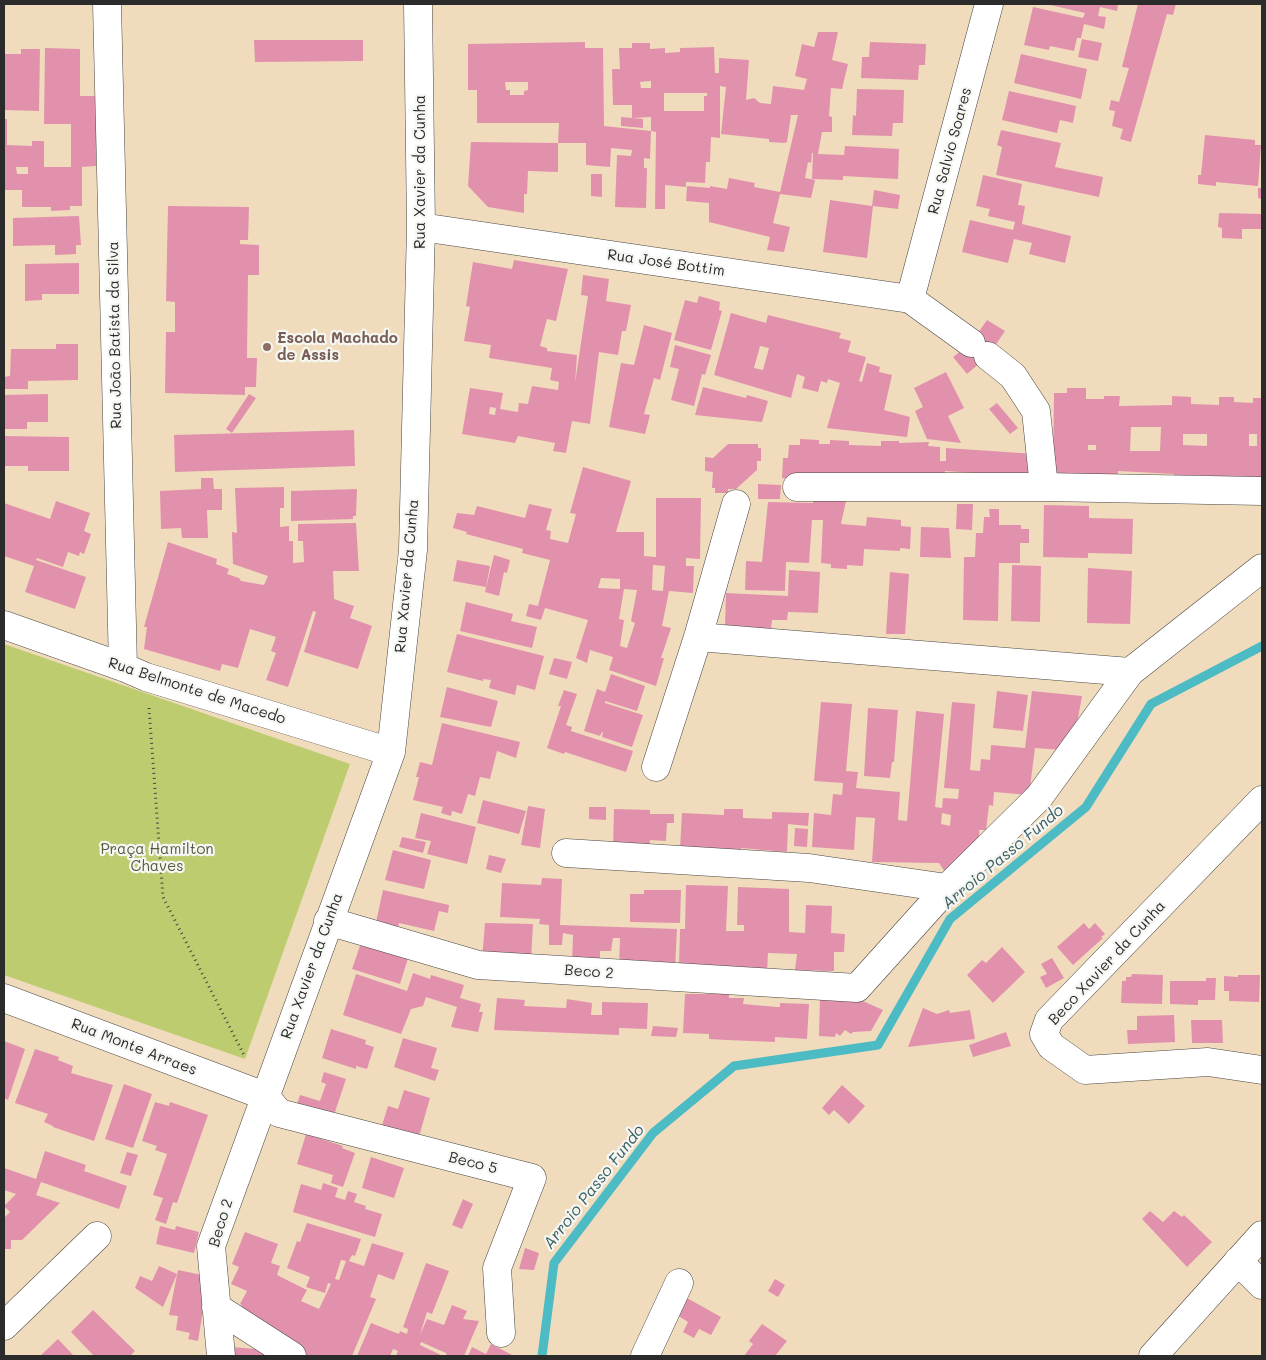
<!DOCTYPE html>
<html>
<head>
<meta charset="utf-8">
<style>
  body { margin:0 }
  #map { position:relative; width:1266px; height:1360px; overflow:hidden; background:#f0dcbc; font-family:Mali,sans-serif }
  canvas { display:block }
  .frame { position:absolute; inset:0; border:5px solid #2b2b2b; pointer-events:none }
</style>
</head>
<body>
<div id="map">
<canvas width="1266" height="1360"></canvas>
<div class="frame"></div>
</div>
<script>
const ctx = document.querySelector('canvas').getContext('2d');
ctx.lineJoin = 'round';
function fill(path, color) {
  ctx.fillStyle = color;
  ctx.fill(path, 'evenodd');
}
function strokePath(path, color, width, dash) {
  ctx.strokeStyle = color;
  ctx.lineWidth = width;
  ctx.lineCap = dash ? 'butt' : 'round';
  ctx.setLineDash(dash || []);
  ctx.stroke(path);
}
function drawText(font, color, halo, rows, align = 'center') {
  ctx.font = font + ' Mali,sans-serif';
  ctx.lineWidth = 4.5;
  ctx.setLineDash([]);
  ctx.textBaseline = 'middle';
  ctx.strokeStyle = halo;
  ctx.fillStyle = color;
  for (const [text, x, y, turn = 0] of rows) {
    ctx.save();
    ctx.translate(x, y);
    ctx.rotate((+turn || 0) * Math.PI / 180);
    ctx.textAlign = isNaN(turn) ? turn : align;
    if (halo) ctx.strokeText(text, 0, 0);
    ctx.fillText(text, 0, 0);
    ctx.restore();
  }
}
fill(new Path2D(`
  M4,644L350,764L245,1059L4,975Z`), '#bccc6f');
strokePath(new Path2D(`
  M542,1356L554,1263L653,1133L734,1066L878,1045L950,919L1086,807L1151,704L1262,646`), '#4dbbc4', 9);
fill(new Path2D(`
  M1046,4H1118L1117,11L1100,7L1098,16L1106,17L1104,29L1084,24L1081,38H1077L1074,51L1050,46L1049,50L1024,45L1033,7L1083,18L1085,13Z
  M1138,4H1176L1173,15L1167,14L1131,142L1120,139L1123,129L1112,126L1115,111L1109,110L1111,100L1119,102L1129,68L1122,67Z
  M818,32H838L832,60L848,64L842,89L831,88L829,116L832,117V132H822L818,154L844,155L845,146L899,149L898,179L843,176V180L812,179L813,153H812L811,163L808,162L805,178L815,180L811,198L780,194L773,223L790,227L784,252L767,250L770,237L709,222V203L686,201L687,186L710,188V186L727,189L729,178L755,183L754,187L780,192L798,115H791L787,142L784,143L769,142V139L721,134L726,87L720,86V138L711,137L710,162H706L705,183L686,182V187L665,185V209H655L656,132L651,131V117L632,118V105H613L612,69H620L619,48H632V43H650V49L665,48V53L680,52V48L714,47L715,73H719V58L749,60L746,100L754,98L760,103L771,104L773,86L804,90L807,79L795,76L802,44L814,47ZM651,81V88H641L640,82ZM664,93H707V96H704V111H664Z
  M1082,39L1102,43L1098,61L1078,57Z
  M254,40H363V61L255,62Z
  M585,42V48H603L604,126L651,131L650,159L644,158V168H647L646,208L615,207L617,155L631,156L632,150L611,148L610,167L586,165V143H558L559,123H477V90H468V44ZM505,82H528V90L524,91V95H510V90H506Z
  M870,42L926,44L925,65H919L918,80L861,78L862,57H869Z
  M45,48L80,49V96H97L96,166L82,167V206H70V210L51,211V207H22V190H4V119H7V145L32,146V141H44V167H71V124H44ZM16,167H28V174H17Z
  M21,49H40L39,111L4,110L5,54H21Z
  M1021,54L1087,69L1081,99L1014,83Z
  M857,89L904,90L903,123H893L892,136L852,135L853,115L856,116Z
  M1009,91L1076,106L1073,123L1060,120L1057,133L1002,120Z
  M621,117L643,119V128L621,126Z
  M1001,130L1061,143L1055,167L1103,177L1099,197L996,175L1002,147L997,145Z
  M1205,135L1255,140V145H1261L1258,186L1216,182V186L1198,184V175H1201Z
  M471,142L558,143V172L528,171L527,194H524V213L488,207L468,186Z
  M591,174H602V197L591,196Z
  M983,175L1022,184L1018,205L1025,206L1022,224L1071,236L1065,263L1029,254L1032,243L1014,239L1008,263L962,252L970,220L1013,230L1015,222L988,216L990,209L976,206Z
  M1258,188H1262V199L1258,198Z
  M874,190L900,195L898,209L873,206L867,258L823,252L830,200L872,206Z
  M168,206L249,207L248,240H240V244L259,245V275H248L247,358H257L256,387H245V395L165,393L166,332H175V302L166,301Z
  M1219,213L1262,214V229H1242V239L1222,238V228L1218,227Z
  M79,216L81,245H76V254L55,255V245L13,246V218Z
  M514,260L568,269L556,321L547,319L540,346L547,348V351L577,355L575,383L588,296L581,295L583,275L609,279L606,301L631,305L626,331H622L618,355L599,352L590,424L572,421L566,453L553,451L555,443L518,436L515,443L462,434L470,388L503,393L500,409L518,412L519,403L528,404L532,386L558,390L559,382L550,380L552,368L489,358L491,345L464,341L470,307L466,306L473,262L512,269ZM490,407L496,408L495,415L489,414Z
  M79,263V294H42V300L25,301V264Z
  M699,296L720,302L719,310L722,311L711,350L674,340L685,300L697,303Z
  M731,313L766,323L768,315L841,333L839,338L851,341L848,352L866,357L859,381L862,382L867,363L880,367L879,372L892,375L884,410L910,417L907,437L827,428L840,383L828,379L827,383L821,381L818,392L802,388L805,377L797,374L791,398L714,375ZM760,346L769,348L763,370L754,368Z
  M987,320L1005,331L988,356L967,374L953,357L971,343Z
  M644,325L672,333L660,380L654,378L644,414L650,415L645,434L609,427L621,363L634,365Z
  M56,344H78V380L28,381V389H4V377L10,376L11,349H56Z
  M675,345L711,355L705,375L702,374L694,406L671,400L679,369L670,367Z
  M946,372L964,408L948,416L961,443L927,439L915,411L923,407L914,388Z
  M703,387L746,398L747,395L768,401L762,422L695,415Z
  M1067,388H1086V399H1104V396H1120L1119,406L1172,405V396L1191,397V404L1219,405V397H1234V402L1253,403V398H1262V483H1218V476L1188,475V483H1174V474L1118,471V481L1053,479L1054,393H1067ZM1131,427H1161L1160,451H1130ZM1183,434H1207V446L1183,445ZM1249,434H1257V446H1249ZM1088,445H1096V450H1088Z
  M48,394V422H27V429H4V395Z
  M249,394L256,398L232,433L226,429Z
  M997,403L1018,428L1010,434L989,409Z
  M354,430L355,466L175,472L174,435Z
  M4,436L69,437V471H28V466H4Z
  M800,439L819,440V444H830V440L849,441V445L881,446V441H899V443L929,442L928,446L940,447V461H946V448L1035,454L1034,477L945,471V481L782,478L783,458H788L789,445H800Z
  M728,444H758V448H761V461H757V470L736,489H728V493H715V488H712L713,472L705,471V457L713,458Z
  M583,467L631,481L616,532H644V556L656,557V498H701L700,559L686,558V566H694L693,593L669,591L662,626L671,628L661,658H664L656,686L609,670L613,657L590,650L587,663L576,658L588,620L545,608L541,620L526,616L529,604L538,606L550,560L522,553L523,549L466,534L467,532L453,528L457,513L474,515L477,506L525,518L529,504L552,509L546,530L551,531L550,539L568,543L576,514L570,513ZM653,565L665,566L663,591L652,590ZM601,578L620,579V589L598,588ZM624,589L637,590L631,621L635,623L627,648L620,646L624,620L619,619Z
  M201,478H213L214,489H222V510H207L208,538H182L181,528L161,529L160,491L201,489Z
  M758,484L781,485L780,499H758Z
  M284,487V508H280V527L289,526V541H293V563L304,562L303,541H298V524L356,523L359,571H333L334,599L354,606L350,618L372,626L358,669L304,652L316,612L313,611L288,687L266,680L276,653L271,651L276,637L250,629L238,668L222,664L220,671L144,649L147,627H144L168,542L217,559L216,564L229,569L227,574L239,578L241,581L264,585L268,576L233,564L232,532L237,533L235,488Z
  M357,489L356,516H353V519L291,521V491Z
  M813,500L846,501L841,524L866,526L867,517L901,520V526L911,527L910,549L900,548V551L864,549L863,566L847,565V569L831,568V564L821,563L823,520H812L809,563L786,562L785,591L745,590L746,561L762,562L768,502L813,503Z
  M56,501L90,513L84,531L91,534L84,554L80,552L79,556L68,552L63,567L37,558L36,560L86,577L75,609L25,592L34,566L4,556V503L50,519Z
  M957,504H973L972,530L956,529Z
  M1044,505L1089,506V518L1133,519L1132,554L1088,553V558L1043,557Z
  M989,509H999V525H1021V529H1029V543H1020V563H999L998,621L963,620L964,557H975L976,533H983L984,517H990Z
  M921,527L949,528L951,558L920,557Z
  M494,555L510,560L507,573L504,572L499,596L485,592Z
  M457,560L490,566L486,587L453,581Z
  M1012,565L1041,566L1040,622L1011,621Z
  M1088,568L1132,571L1130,624L1087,623Z
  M789,570L820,572L818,613L788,612L787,620H772L771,629L725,626L726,593L788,596Z
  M890,572L909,574L905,634H886Z
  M466,602L513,614L511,621L537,627L532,648L460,631Z
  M457,634L544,656L535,690L517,685L515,695L489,688L491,680L483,679V681L447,672Z
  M554,658L572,662L567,679L549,674Z
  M611,674L645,686L637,711L605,701V703L643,715L632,747L602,737L603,732H602L600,736L584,731L597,689L605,692Z
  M447,687L498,701L491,727L440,717Z
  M564,690L577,694L566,725L572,727L571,731L633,751L626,772L565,752L564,754L547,748L561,706H558Z
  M997,691L1028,695L1023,731L993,728Z
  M1032,691L1082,696L1076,729L1062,750L1035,748L1029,795L994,792L993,806L989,805L986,830H979L980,845L947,875L939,863L872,862L875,818L856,817L854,850L812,847L814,813L831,815L833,794L842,795L843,783L814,781L821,702L852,704L846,771L858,772L856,788L900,792L898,820L907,821L916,711L944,714L935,807L942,808L943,798L958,799L959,789L944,788L952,702L975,704L970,770L980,771L981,759L990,760L991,745L1025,748ZM942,813L951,815L950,826L941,824Z
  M868,708L898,710L894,762H892L890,778L864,776Z
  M442,723L520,742L516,758L497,751L490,779L480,777L475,796L468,794L462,814L452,811L451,816L441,813L443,807L413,800L419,777H416L420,762L432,765Z
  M483,800L526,811L519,834L477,823Z
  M528,806L545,809L540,848L521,845Z
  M589,807H606V820L589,819Z
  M614,809L650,810V814H674V823H667L666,841L650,840L649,851H613Z
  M724,809H743V818L772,819V812L809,813L808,826L788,824L787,852L741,848V851L680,849L682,813L724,815Z
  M421,813L476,827L467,864L427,854L431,841L415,838Z
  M795,828L808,829L807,847L794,846Z
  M402,837L426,842L423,853L399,847Z
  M393,850L431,860L424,889L385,880Z
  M489,855L506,859L501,873L486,869Z
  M542,878L562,879L560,925L677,929L675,969L619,967L620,938H613L611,951H600V963H572L573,935L563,933L562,945H549V925L539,924L540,919L500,917L502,883L541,885Z
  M686,885L728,886L726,931H744V925H737L738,887L789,889V932L805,933L806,905L832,906L831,933L845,934L844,952H834V971H831L795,970L797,954L768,953L767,973L679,966L680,929H685Z
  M383,890L449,905L448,913L439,911L434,931L399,923L397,932L375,927Z
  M644,890H681L680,923L630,922V894H644Z
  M485,923L533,924L531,960L482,959Z
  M1084,923L1089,929L1095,923L1105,934L1101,937L1103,938L1073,965L1057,947Z
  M361,943L408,958L400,984L352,969Z
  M1002,947L1025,972L993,1003L967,975L982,960L986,963Z
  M1052,958L1064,978L1046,988L1040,977L1047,974L1041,964Z
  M413,973L430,979L431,975L464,985L460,998L481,1004L479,1012H483L478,1032L451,1027L457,1007L426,997L423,1006L411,1009L401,1034L343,1015L356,974L407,991Z
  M1132,974L1163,975L1162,1004L1121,1003L1122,981H1126V977H1131Z
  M1238,975H1260L1259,1002L1229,1001V991H1224V976L1238,977Z
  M1206,978H1216L1215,1000H1198V1005L1170,1004V981H1206Z
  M685,994H729V998H744L743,1004L777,1007H780V1003L809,1004L807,1039L775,1037V1042L727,1040L709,1039V1034L683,1033Z
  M820,997L856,998L883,1010L871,1031L853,1032L851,1034L845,1030L840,1036L836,1033L835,1037L819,1036Z
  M497,998L525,1000L524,1006L566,1008L567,999L592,1003L591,1015H602V1002L648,1003L647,1029L619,1028V1035L494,1030Z
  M923,1008L937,1014L949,1010L950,1013L970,1010L975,1039L908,1047Z
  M1174,1015L1175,1042L1128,1044L1127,1030H1137V1016Z
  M1191,1020H1222L1223,1043H1192Z
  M653,1026L678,1028L676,1037L651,1036Z
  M331,1029L366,1040L365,1044L374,1047L367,1069L356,1066V1069L322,1058Z
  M1006,1032L1011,1046L973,1057L969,1045Z
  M403,1038L437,1048L431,1068L439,1070L435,1081L394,1067Z
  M4,1041L25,1049L8,1100L4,1098Z
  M35,1049L59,1057L58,1060L73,1066L71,1073L113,1085L94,1141L53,1127V1126L44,1122L48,1114L15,1103Z
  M324,1072L346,1079L332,1121L295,1110L300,1095L320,1101L326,1084L321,1082Z
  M124,1084L152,1094L133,1148L105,1139Z
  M842,1085L865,1106L849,1124L834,1110L829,1115L822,1108Z
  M404,1090L430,1098L416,1147L379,1135L388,1106L398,1109Z
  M155,1102L169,1106L170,1102L208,1115L177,1203L173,1202L166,1224L155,1220L163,1198L153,1195L167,1154L155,1150L157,1146L142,1141Z
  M306,1134L343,1146L342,1148L355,1153L343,1187L331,1183L333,1175L297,1164Z
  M45,1151L86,1165L84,1171L127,1186L119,1209L41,1182L36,1195L60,1203L22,1240H11V1249H4V1218L10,1212L4,1206L16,1194L4,1190V1168L36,1179Z
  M127,1152L138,1155L131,1176L120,1173Z
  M371,1157L404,1168L394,1198L362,1188Z
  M323,1183L338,1188L335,1197L345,1200L348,1191L357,1194L354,1202L366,1206L365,1209L382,1214L375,1237L293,1212L301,1184L321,1190Z
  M463,1199L473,1204L462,1229L452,1225Z
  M1150,1211L1163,1222L1174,1211L1182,1217L1184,1215L1212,1242L1187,1267L1142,1219Z
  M307,1223L361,1239L355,1256L352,1255L349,1261L364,1266L372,1243L404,1253L394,1280L378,1274L370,1297L376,1299L352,1356H296L240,1311L242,1305L240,1304L247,1291L231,1284L239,1267L232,1264L245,1232L278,1244L271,1263L280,1266L277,1275L307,1290L301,1301L319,1309L331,1284L328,1283L325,1293L306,1287L310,1277L287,1268L297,1241L300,1242ZM341,1260L346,1261L339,1280L335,1279Z
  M160,1226L175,1230L176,1226L199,1232L194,1253L156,1244Z
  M525,1248L539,1253L534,1270L519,1269Z
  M426,1263L449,1271L432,1314L427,1312L420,1335L427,1319L444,1325L452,1305L467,1311L463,1319L479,1321L464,1356H447L446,1353L421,1342L420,1345L443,1356H396L398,1351L393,1349L390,1356H357L371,1323L399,1334L400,1331L407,1334L408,1329L403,1327Z
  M159,1266L177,1274L163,1307L135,1288L140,1276L152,1281Z
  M178,1270L202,1275L207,1286L198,1341L188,1339L190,1333L176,1330L178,1316L169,1315Z
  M775,1279L785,1285L778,1297L768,1291Z
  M687,1298L721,1317L711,1335L699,1329L694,1338L683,1332L688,1322L677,1315Z
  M93,1310L135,1351L130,1356H94L71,1332Z
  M762,1324L787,1341L775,1356H744L753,1344L749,1341Z
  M58,1339L74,1356H40Z
  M491,1344L514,1356H468L472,1347L486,1354Z
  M232,1347L255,1349L268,1356H231Z`), '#e291ad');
const minor = new Path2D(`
  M107,4L123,667
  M421,227L910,299L971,343
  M910,299L989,4
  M988,356L1013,376L1036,411L1044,487L1262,491
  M797,487H1044
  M4,625L123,667L146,677L391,752
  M698,637L1130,672
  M656,767L698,637L736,504
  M1262,800L1049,1020L1044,1034L1051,1046L1085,1070L1208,1062L1262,1070
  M566,853L809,868L947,888
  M328,921L478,965L857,988L947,888L1039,797L1130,672L1262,568
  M4,998L265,1096
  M265,1096L279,1113L532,1178L497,1268L501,1333
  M1238,1261L1262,1285
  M216,1307L292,1356
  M4,1326L97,1236
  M221,1356L211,1246L391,752L413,550L421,227L418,4
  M645,1356L679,1283
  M1153,1356L1262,1235`);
strokePath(minor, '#494641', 29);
strokePath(new Path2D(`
  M149,708L163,897L245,1057`), '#494641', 3, [1, 4]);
strokePath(minor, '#fff', 28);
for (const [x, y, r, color] of [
  [267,347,5,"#8d6e63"]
]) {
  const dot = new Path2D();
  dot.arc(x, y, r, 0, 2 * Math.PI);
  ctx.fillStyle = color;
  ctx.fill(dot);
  strokePath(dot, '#f6f6f2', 2);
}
drawText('15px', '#2b2b2b', '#f6f6f2', [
  ["Rua Salvio Soares",950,151,-75],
  ["Rua Xavier da Cunha",420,172,-90],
  ["Rua José Bottim",666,263,8],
  ["Rua João Batista da Silva",115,335,-91],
  ["Rua Xavier da Cunha",407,576,-85],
  ["Rua Belmonte de Macedo",197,691,18],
  ["Beco Xavier da Cunha",1107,963,-47],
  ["Rua Xavier da Cunha",312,966,-70],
  ["Beco 2",589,972,4],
  ["Rua Monte Arraes",134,1047,21],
  ["Beco 5",473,1163,14],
  ["Beco 2",221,1223,-73]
]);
drawText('bold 15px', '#785e54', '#f6f6f2', [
  ["Escola Machado",277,338],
  ["de Assis",277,355]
], 'left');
drawText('15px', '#565b3f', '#f6f6f2', [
  ["Praça Hamilton",157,849],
  ["Chaves",157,866]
]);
drawText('italic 16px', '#375d61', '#f6f6f2', [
  ["Arroio Passo Fundo",1003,857,-40],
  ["Arroio Passo Fundo",594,1187,-52]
]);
</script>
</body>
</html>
